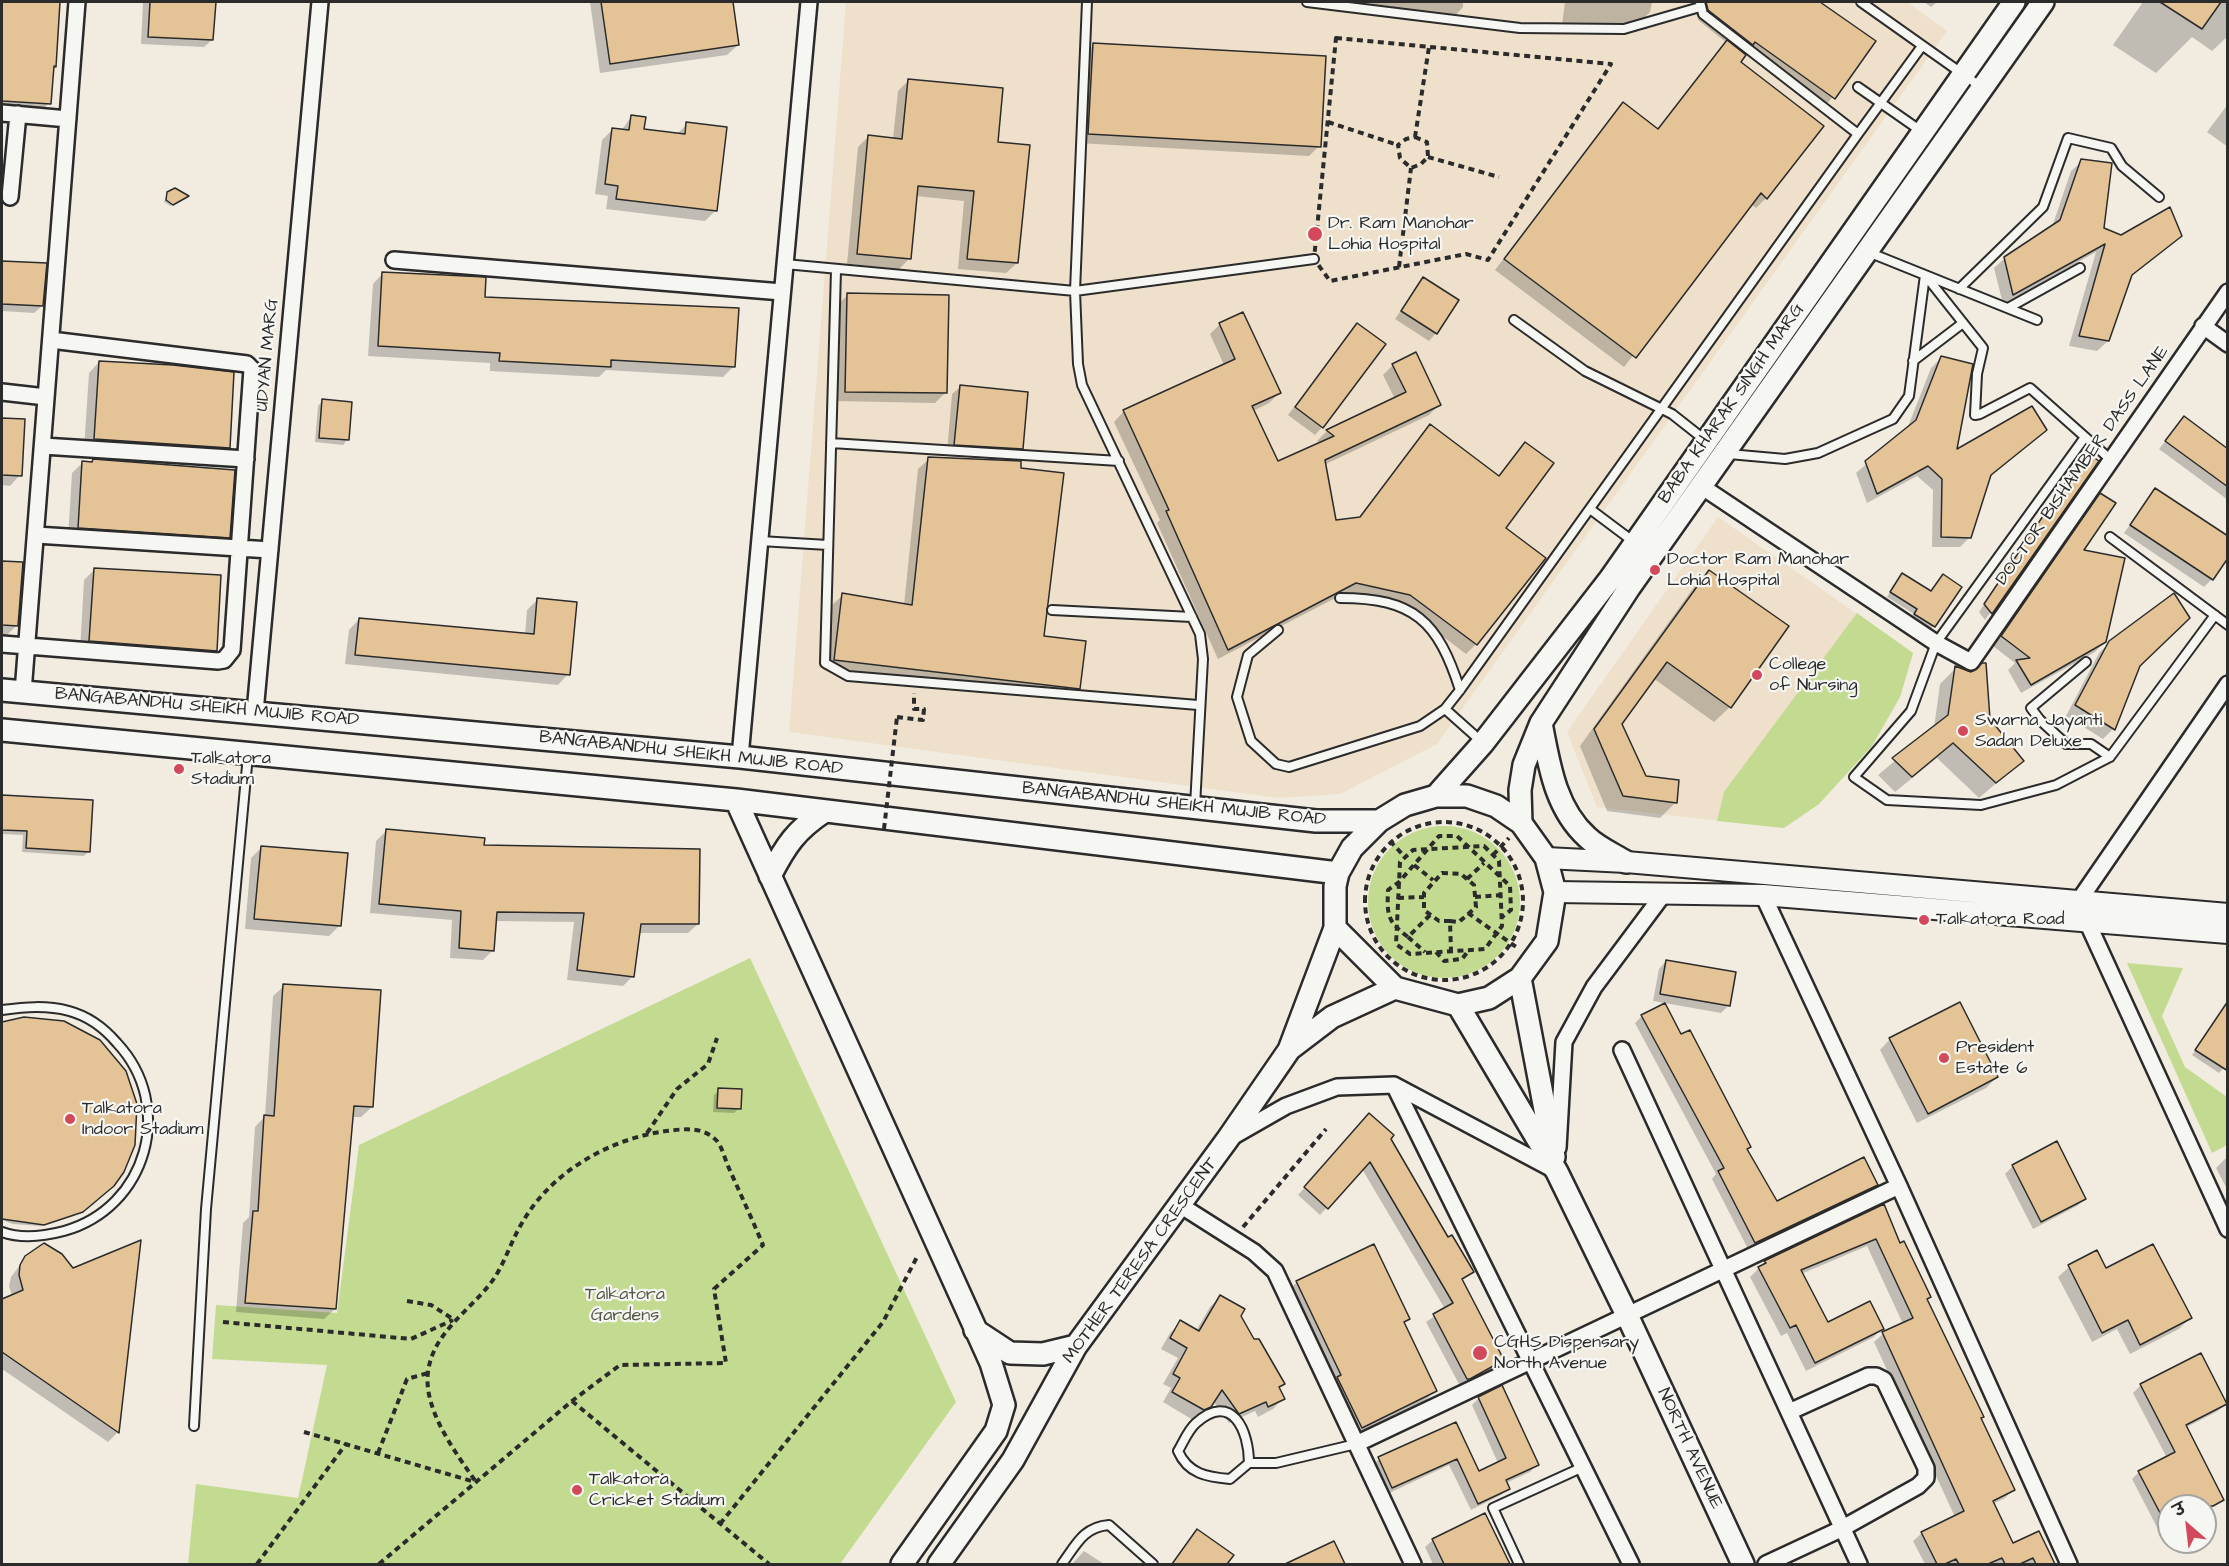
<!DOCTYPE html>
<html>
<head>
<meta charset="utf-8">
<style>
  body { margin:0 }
  #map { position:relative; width:2229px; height:1566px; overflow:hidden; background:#f2ece0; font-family:"Architects Daughter","Playpen Sans Deva",sans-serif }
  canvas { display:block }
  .frame { position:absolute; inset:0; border:3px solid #2b2b2b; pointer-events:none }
  .north { position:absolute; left:2157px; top:1494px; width:60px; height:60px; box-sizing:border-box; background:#f6f6f2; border:2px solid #a5a5a2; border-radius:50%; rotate:332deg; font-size:16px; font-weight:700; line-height:24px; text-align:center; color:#2b2b2b }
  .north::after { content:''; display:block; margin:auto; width:21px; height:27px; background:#d1495b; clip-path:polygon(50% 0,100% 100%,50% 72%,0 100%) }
</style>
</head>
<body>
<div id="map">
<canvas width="2229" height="1566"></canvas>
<div class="frame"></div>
<div class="north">उ</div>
</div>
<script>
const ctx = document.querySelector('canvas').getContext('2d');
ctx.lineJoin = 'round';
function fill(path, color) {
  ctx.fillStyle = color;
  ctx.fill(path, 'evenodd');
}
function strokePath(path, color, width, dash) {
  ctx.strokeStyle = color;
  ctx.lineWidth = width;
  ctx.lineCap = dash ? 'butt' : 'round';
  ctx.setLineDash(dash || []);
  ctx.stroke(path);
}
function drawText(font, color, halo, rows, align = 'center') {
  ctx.font = font + ' "Architects Daughter",sans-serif';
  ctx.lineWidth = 4.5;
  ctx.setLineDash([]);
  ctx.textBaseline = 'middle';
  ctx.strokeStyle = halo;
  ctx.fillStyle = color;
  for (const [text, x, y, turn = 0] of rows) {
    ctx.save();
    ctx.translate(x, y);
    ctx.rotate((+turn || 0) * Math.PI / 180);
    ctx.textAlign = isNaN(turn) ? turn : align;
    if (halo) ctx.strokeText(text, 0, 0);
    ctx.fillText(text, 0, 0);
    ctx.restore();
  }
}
fill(new Path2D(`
  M846,2H1907L1947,31L1437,744L1340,794L1278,798L789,732Z
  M1718,517L1913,653L1900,697L1872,746L1819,804L1784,828L1597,807L1567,732Z`), '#eee0ca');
fill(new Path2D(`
  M1857,613L1913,653L1900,697L1872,746L1819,804L1784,828L1717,821L1724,792Z
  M1368 902a76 76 0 1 1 152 0a76 76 0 1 1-152 0Z
  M750,958L956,1402L840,1564H188L196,1484L298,1498L327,1365L212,1359L216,1305L337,1313L359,1145Z
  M2127,963L2183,968L2162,1016L2185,1067L2227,1097V1145L2212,1153Z`), '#c2db91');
fill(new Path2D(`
  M2,2H59L55,66L52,69L49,103L39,113L2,111Z
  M143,2H214L212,40L204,47L141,44Z
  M590,2H732L738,45L727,55L600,73Z
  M1289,2H1463V7L1453,18Z
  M1565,2H1652L1650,12L1639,23L1562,25Z
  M1704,2H1817L1874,41L1824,108L1745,53L1738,62L1766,198L1756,208L1751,204L1624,367L1495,270L1623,104L1657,130L1727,43L1698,20L1696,12Z
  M1924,2H1937L1931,7Z
  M2143,2H2228V36L2212,51L2192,37L2156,73L2113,45Z
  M1094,45L1319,146L1309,156L1078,143L1084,55Z
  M908,81L996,143L1017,263L1006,273L958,269L964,201L916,196L909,259L899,269L847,264L858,147L868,137L893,139L898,91Z
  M2228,104V147L2207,132Z
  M631,117L642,131L676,135L687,124L716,210L705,221L606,209L608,196L595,194L602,140L612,130L621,131Z
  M2,148H3L2,168Z
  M2082,161L2102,229L2121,237L2169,246L2129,278L2108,341L2097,351L2069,346L2096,252L2003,304L1994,268L2005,258L2052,227L2071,171Z
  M168,193L185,198L171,206L164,202Z
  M2,262L45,265L42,306L34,313L2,311Z
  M383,273L483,298L734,366L723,377L606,370L599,377L490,371V363L368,356L373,284Z
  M1423,279L1436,333L1429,341L1395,319Z
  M848,295L945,393L935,403L835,401L837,305Z
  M1220,324L1279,393L1269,403L1253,411L1277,463L1321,443L1317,441L1327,431L1395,399L1383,375L1393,365L1439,405L1429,415L1324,465L1335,521L1358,518L1430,426L1498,477L1525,444L1476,644L1466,654L1400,604L1345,593L1218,659L1157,523L1160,520L1114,422L1124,411L1224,365L1210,334Z
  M1357,325L1322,427L1315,435L1288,415Z
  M1941,358L1955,452L2045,430L1989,478L1970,537L1960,547H1932L1933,490L1917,476L1867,503L1856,473L1907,429L1931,368Z
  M99,362L228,448L218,458L84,449L89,373Z
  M960,387L1021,448L1013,456L947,452L952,394Z
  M322,401L347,440L343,445L315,442L318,406Z
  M2184,418L2228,450V500L2159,449Z
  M2,419L24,420L20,475L10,486L2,485Z
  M2086,454L2097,461L1985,620L1979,612Z
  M929,459L1042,638L1079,689L1069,699L824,670L832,605L843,595L904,605L918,469Z
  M93,460L229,537L218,547L68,538L72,473L82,463H90Z
  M2155,490L2212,579L2204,587L2124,533Z
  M2101,495L2082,551L2104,642L2095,652L2021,693L2008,670L2015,663L1993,646L2091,504Z
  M2,563L22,564L17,625L7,635H2Z
  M94,570L215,650L205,661L80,651L84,580Z
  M1709,572L1730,707L1714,722L1653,678L1621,724L1645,778L1676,802L1660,818L1607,811L1580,746L1694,587Z
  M1943,576L1960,587L1930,630L1911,618L1914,614L1887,597L1898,579L1930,593Z
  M538,599L568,674L558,685L345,664L349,630L359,619L525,635L527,610Z
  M2110,642L2138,666L2113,729L2103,739L2066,716L2099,653Z
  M1956,668L1989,719L2022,761L1979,798L1937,758L1895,792L1878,775L1934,728L1940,684Z
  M2,796L92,801L89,851L84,856L22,852L23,835L2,834Z
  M386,831L482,847L698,924L688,933H638L633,976L623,986L567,980L574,922L494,921L493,950L483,960L450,958L452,920L370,913L376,841Z
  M262,847L340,925L329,936L245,929L251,858Z
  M1666,961L1729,1005L1721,1013L1653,1001L1659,969Z
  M284,986L372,1107L361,1117H352L335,1309L324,1319L236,1312L243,1223L249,1217L255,1127L265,1116L273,996Z
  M2227,1004L2228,1063L2219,1073L2192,1055Z
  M1665,1005L1776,1203L1876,1185L1869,1192L1748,1249L1712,1179L1716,1174L1635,1023L1642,1016Z
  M12,1021L134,1099L136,1133L123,1171L94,1204L74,1216L41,1226L13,1224L2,1220V1025Z
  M1890,1039L1997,1077L1986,1088L1917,1123L1880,1050Z
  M719,1090L739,1108L734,1113L713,1112L714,1095Z
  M1362,1123L1389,1139L1448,1239L1472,1272L1461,1281L1503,1360L1495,1367L1460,1386L1426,1322L1445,1309L1362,1169L1320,1215L1298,1195Z
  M2227,1157H2228V1191L2216,1168Z
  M2013,1166L2085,1199L2077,1206L2033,1229L2005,1174Z
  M1883,1206L2013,1490L2005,1498L1993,1504L2012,1545L2038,1533L2054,1564H1925L1913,1541L1922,1533L1955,1517L1874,1342L1883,1334L1903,1324L1867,1246L1801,1274L1827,1324L1882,1328L1874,1337L1806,1371L1787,1333L1781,1336L1750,1277L1765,1262Z
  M140,1242L118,1432L108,1442L2,1369V1300L12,1296L9,1286L11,1277L26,1257L72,1270Z
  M2096,1252L2106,1270L2190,1318L2179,1329L2130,1354L2117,1329L2092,1342L2058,1277L2069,1267Z
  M1297,1282L1408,1319L1403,1324L1435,1391L1426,1400L1352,1436L1288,1291Z
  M1220,1297L1239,1316L1283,1384L1278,1389L1283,1398L1273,1409L1258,1417L1255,1411L1229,1423L1213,1401L1199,1417L1193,1420L1163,1402L1171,1388L1163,1384L1178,1358L1161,1349L1170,1333L1181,1322L1196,1331L1210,1307Z
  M2141,1385L2226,1404L2218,1411L2185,1428L2222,1500L2205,1513V1506H2169V1531L2161,1535L2132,1479L2139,1472L2167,1458L2133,1393Z
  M1479,1398L1537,1464L1530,1472L1506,1483L1508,1488L1501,1495L1471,1510L1449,1465L1385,1495L1372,1466L1379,1459L1455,1424L1478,1473L1498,1463L1472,1405Z
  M1484,1515L1506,1564H1433L1425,1547L1433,1540Z
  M1198,1531L1232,1555L1226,1564H1171Z
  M1333,1543L1343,1564H1289Z
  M1084,1551L1104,1564H1072Z`), '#0003');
const building = new Path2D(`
  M2,2H60L56,67L54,66L51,104L2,101Z
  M150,2H216L213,40L148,37Z
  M601,2H733L739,45L610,64Z
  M1706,2H1820L1876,41L1835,99L1755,42L1753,45L1708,10Z
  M2160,2H2221L2202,29Z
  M1727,40L1746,55L1741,62L1824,126L1767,199L1761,193L1636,358L1504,259L1623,102L1658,129Z
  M1093,43L1326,56L1321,147L1088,134Z
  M908,79L1003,88L998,142L1030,145L1018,263L967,259L974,191L918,186L911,259L857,254L868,135L902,139Z
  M631,115L646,117L644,129L685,134L686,122L727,127L717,211L616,199L618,186L605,184L612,128L629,130Z
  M2081,159L2112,163L2104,228L2121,235L2170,207L2182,236L2132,275L2109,341L2079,336L2105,244L2013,295L2004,257L2060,220Z
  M175,188L189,196L173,205L166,200L167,192Z
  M2,261L47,263L43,306L2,304Z
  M382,272L486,277L485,297L739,308L735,367L611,360V367L499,361L500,353L378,346Z
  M1423,277L1459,300L1437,334L1401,311Z
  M847,293L949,295L947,393L845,392Z
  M1243,312L1281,393L1252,406L1278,461L1334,436L1326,430L1406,392L1392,364L1416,352L1441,405L1325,460L1336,520L1360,517L1430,424L1499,476L1525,442L1554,463L1506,528L1546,558L1477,645L1410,595L1356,583L1228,650L1166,511L1169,510L1123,410L1235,359L1219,323Z
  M1357,323L1386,344L1323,428L1295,407Z
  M1941,356L1973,364L1957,449L2032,406L2047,430L1991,475L1971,538L1941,537L1942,479L1928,466L1877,494L1865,461L1916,420Z
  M99,361L173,365L234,372L230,448L94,439Z
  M960,385L1028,392L1023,449L954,445Z
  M322,399L352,402L349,440L319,438Z
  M2184,416L2228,449V487L2165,441Z
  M2,418L25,419L22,476L2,475Z
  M2086,452L2099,461L1992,614L1984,604Z
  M928,457L1021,461V468L1064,473L1044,636L1086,641L1080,689L834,660L842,593L912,605Z
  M93,459L235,470L230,538L78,528L82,461L92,462Z
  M2155,488L2228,536V558L2213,580L2130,525Z
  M2100,493L2116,503L2084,550L2125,558L2106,642L2031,685L2016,660L2030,658L2001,636Z
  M2,561L23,562L18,626L2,625Z
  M94,568L221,575L217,651L89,641Z
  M1709,570L1789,626L1731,708L1667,662L1622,724L1646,776L1679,780L1677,803L1623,796L1594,729Z
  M1902,573L1931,591L1943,574L1962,587L1935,627L1914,614L1917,609L1890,592Z
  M2174,593L2190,618L2140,666L2115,730L2075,705L2109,641Z
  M537,598L577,602L570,675L355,655L359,618L534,634Z
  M1982,663H1986L1990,719L2024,761L1996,783L1953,743L1912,777L1892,758L1948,715L1955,666L1971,672Z
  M2,795L93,800L90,852L26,848L27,831L2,830Z
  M386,829L485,838L484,845L700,849L699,924H641L634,977L577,970L584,913L497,912L494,951L459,948L461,911L379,904Z
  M261,846L348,853L341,926L254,919Z
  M1666,960L1736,972L1730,1006L1660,994Z
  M283,984L381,990L373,1107L354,1106L336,1309L245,1303L253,1211H258L264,1115L274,1116Z
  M2228,1001V1071L2195,1050Z
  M1960,1002L1998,1077L1928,1114L1889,1038Z
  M1665,1003L1681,1034L1690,1030L1751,1147L1747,1149L1777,1201L1864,1157L1878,1185L1755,1243L1718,1171L1724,1168L1641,1015Z
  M24,1017L64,1021L100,1040L126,1071L137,1104L135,1145L124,1172L114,1186L83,1212L44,1225L2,1219V1022Z
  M718,1088L742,1089L741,1109L717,1108Z
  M1369,1113L1394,1135L1391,1139L1448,1237L1452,1235L1474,1272L1462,1279L1504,1360L1470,1379H1467L1433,1314L1453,1303L1370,1162L1328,1209L1304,1187Z
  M2057,1141L2086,1199L2041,1222L2012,1165Z
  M1884,1204L1900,1243L1904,1241L1931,1297L1927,1299L1984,1417L1981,1418L2015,1490L1993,1501L2013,1543L2039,1531L2055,1564H2036L2033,1558L2020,1564H2005L2002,1558L1988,1564H1959L1956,1559L1945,1564H1937L1921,1532L1964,1511L1882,1332L1913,1318L1876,1239L1801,1270L1828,1322L1870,1301L1884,1329L1815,1363L1796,1325L1790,1328L1758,1267L1766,1263L1764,1261Z
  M141,1240L119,1433L2,1352V1299L23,1290L19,1275L20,1265L25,1256L44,1243L62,1254L73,1268Z
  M1374,1244L1410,1319L1404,1322L1437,1391L1362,1428L1337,1377L1341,1375L1296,1281Z
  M2153,1244L2192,1318L2140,1345L2128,1320L2102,1333L2068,1265L2097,1250L2106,1268Z
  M1220,1295L1245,1309L1241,1316L1254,1339H1259L1285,1384L1279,1387L1285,1399L1268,1407L1266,1402L1239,1414L1222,1390L1211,1407L1204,1410L1172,1392L1180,1378L1173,1374L1187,1348L1170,1338L1180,1320L1199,1331Z
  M2201,1353L2227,1404L2186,1425L2224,1500L2213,1506H2169V1530L2138,1471L2175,1452L2140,1384Z
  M1502,1385L1539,1465L1506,1480L1510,1489L1478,1504L1457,1459L1392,1488L1378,1457L1456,1422L1479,1471L1506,1458L1478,1397Z
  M1485,1513L1510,1564H1444L1432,1539Z
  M1197,1529L1234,1555L1227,1564H1172Z
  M1334,1541L1345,1564H1285Z`);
fill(building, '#e4c497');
strokePath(building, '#2b2b2b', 1.5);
const service = new Path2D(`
  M1087,2L1075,291L1078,364L1082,385L1200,634L1203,659L1195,806
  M1307,2L1520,28L1624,29L1700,7
  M1700,2L1703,14L1858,134L1922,46
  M1861,2L1981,87
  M1858,87L1921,131
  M1868,252L2037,320
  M785,264L1075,291L1314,259
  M836,270L825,663L848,676L1198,705
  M1925,275L1983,348L1977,374L1975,415L1980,414L2030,388L2111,460
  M1959,289L2043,207L2068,138L2111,148L2122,166L2159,197
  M2008,308L2080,268
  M1514,320L1585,371L1672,414L1705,440
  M1913,361L1963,323
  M2085,437L1936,643L1911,711L1854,777L1887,800L1981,805L2056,785L2110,757L2215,615
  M831,443L1119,461
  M1729,454L1785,459L1818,453L1893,419L1909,396L1925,275
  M1590,509L1634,542
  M2110,537L2228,625
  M760,541L828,545
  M1340,598C1414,598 1438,621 1460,690
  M1052,610L1192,617
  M1278,630L1248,655L1237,697L1251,741L1276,764L1289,767L1420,726L1445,709L1460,690L1858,134
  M2086,662L2031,708L2040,720L2066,744H2091L2110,757
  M1445,709L1482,742
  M2,1010C25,1007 46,1005 69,1011C88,1016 105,1029 117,1043C176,1106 147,1208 64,1231C45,1236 21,1239 2,1232
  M194,1426L206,1209L248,755
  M1249,1463C1249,1431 1232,1391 1196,1423C1188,1430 1183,1443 1178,1451C1188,1474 1207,1477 1230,1479L1249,1463H1276L1356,1444
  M1062,1564C1076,1545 1083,1527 1109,1525L1153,1564
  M1519,1564L1493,1508L1583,1467`);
const minor = new Path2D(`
  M2,113L68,119
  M10,197L18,114
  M394,260L782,292
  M2203,326L2228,344
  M2,392L46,397
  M43,446L246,459
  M1701,486L1936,643L1971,662L2228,292
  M36,535L270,550
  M2,644L218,661L224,660L232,650L252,369L247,364L51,340
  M2228,684L2078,902L2228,1229
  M23,692L77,2
  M255,712L320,2
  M740,757L809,2
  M1763,895L1899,1186L2069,1564
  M1622,1050L1859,1564
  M1394,1085L1631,1564
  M1230,1138L1286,1106L1337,1087L1394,1085L1556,1171
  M1558,1148L1564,1042L1594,987L1665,892
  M1180,1205L1254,1252L1275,1271L1413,1564
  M1356,1444L1899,1186
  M1766,1564L1841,1529L1918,1486L1926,1478V1468L1884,1380L1876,1376H1868L1789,1412`);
const tertiary = new Path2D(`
  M1546,858L1626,862L2228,914
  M1555,892L1763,895L2228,933`);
const secondary = new Path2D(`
  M2,690L740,757L1316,821H1379
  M1541,723C1549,764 1555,808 1587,837C1597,847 1613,854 1626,862
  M2,730L736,800L1338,873
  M1436,796L1483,743L1610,579L2014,2
  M736,800L991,1363L1004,1405L996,1431L902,1564
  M1521,823L1520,790L1524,765L1541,723L1629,588L2043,2
  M770,876C786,845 796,830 825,811
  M1520,978L1554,1157
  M1458,1005L1557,1172L1627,1315L1743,1564
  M1290,1049L1332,1017L1395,988
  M975,1330L1010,1353L1043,1354L1076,1346
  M939,1564L1013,1460L1076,1346L1227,1140L1289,1050L1335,928V886L1338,873L1352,848L1379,821L1405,805L1436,796H1467L1496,806L1521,823L1546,858L1555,892L1547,941L1520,978L1489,998L1458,1005L1395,988L1335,928`);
strokePath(service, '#2b2b2b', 12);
strokePath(minor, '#2b2b2b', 20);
strokePath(tertiary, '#2b2b2b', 24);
strokePath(secondary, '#2b2b2b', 26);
strokePath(new Path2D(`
  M1336,38L1611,64L1488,260L1466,254L1330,281L1314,259Z
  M1328,122L1398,145
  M1415,137L1427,142L1428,157L1421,164L1411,168L1400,158L1398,145L1406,139Z
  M1415,137L1429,47
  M1428,157L1499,177
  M1399,267L1411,168
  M897,717L923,720L924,709H914V693
  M1365 901a79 79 0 1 1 158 0a79 79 0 1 1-158 0Z
  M1390,841L1405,857
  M1484,846L1499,861L1502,926L1485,949L1410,954L1396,944L1400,862L1413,850Z
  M1493,855L1509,838
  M1414,865L1433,880
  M1467,879L1484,863
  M1475,897L1501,895
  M1398,898L1424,897
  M1468,913L1519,949
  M1430,915L1408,937C1387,921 1387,915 1388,890L1399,882L1439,836H1457L1510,886L1511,910L1502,917
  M1450,921H1439L1424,910V893L1442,873L1461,874L1474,885L1476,907L1459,922L1450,921L1451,951
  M1408,937L1425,952
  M1436,952L1444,961L1462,959L1469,950
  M647,1133L677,1089L708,1064L717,1038
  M1243,1227L1326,1129
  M407,1301L431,1305L453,1319
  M223,1322L411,1339L453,1320
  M572,1401L769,1564
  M304,1432L475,1482
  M378,1453L407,1379L428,1373
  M720,1524L883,1322L917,1257
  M257,1564L346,1444
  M379,1564L572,1401L620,1365L726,1363L714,1289L763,1245C752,1219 740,1193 728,1166C725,1159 722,1147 717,1141C703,1126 684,1129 666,1131C609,1139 551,1172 522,1223C510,1243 504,1266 490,1284C468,1312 433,1333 428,1372C423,1410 456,1453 476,1482`), '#2b2b2b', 4, [6, 4.5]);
strokePath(service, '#f6f6f2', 8);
strokePath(minor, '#f6f6f2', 15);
strokePath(tertiary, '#f6f6f2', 20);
strokePath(secondary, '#f6f6f2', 21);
strokePath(new Path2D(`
  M884,829L897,717`), '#2b2b2b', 4, [6, 4.5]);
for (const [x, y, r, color] of [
  [1315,234,8,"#d1495b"],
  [1655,570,6,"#d1495b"],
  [1757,675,6,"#d1495b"],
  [1963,731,6,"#d1495b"],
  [179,769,6,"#d1495b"],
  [1924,920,6,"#d1495b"],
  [1944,1058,6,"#d1495b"],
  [70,1119,6,"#d1495b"],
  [1480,1353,8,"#d1495b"],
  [577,1490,6,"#d1495b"]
]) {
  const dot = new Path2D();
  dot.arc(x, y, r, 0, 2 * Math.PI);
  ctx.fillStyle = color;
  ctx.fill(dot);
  strokePath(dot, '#f6f6f2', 2);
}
drawText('18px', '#2b2b2b', '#f6f6f2', [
  ["Dr. Ram Manohar",1328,224],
  ["Lohia Hospital",1328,245],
  ["Doctor Ram Manohar",1667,560],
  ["Lohia Hospital",1667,581],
  ["College",1769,665],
  ["of Nursing",1769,686],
  ["Swarna Jayanti",1975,721],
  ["Sadan Deluxe",1975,742],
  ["Talkatora",191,759],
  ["Stadium",191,780],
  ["Talkatora Road",1936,920],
  ["President",1956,1048],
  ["Estate 6",1956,1069],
  ["Talkatora",82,1109],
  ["Indoor Stadium",82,1130],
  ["CGHS Dispensary",1494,1343],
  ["North Avenue",1494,1364],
  ["Talkatora",589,1480],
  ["Cricket Stadium",589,1501]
], 'left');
drawText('18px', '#2b2b2b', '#f6f6f2', [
  ["UDYAN MARG",268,355,-85],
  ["BABA KHARAK SINGH MARG",1732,404,-55],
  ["DOCTOR BISHAMBER DASS LANE",2083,466,-55],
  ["BANGABANDHU SHEIKH MUJIB ROAD",207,708,5],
  ["BANGABANDHU SHEIKH MUJIB ROAD",691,754,6],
  ["BANGABANDHU SHEIKH MUJIB ROAD",1174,805,6],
  ["MOTHER TERESA CRESCENT",1141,1261,-54],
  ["NORTH AVENUE",1689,1449,65]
]);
drawText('18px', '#515744', '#f6f6f2', [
  ["Talkatora",625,1295],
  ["Gardens",625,1316]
]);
</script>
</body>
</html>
